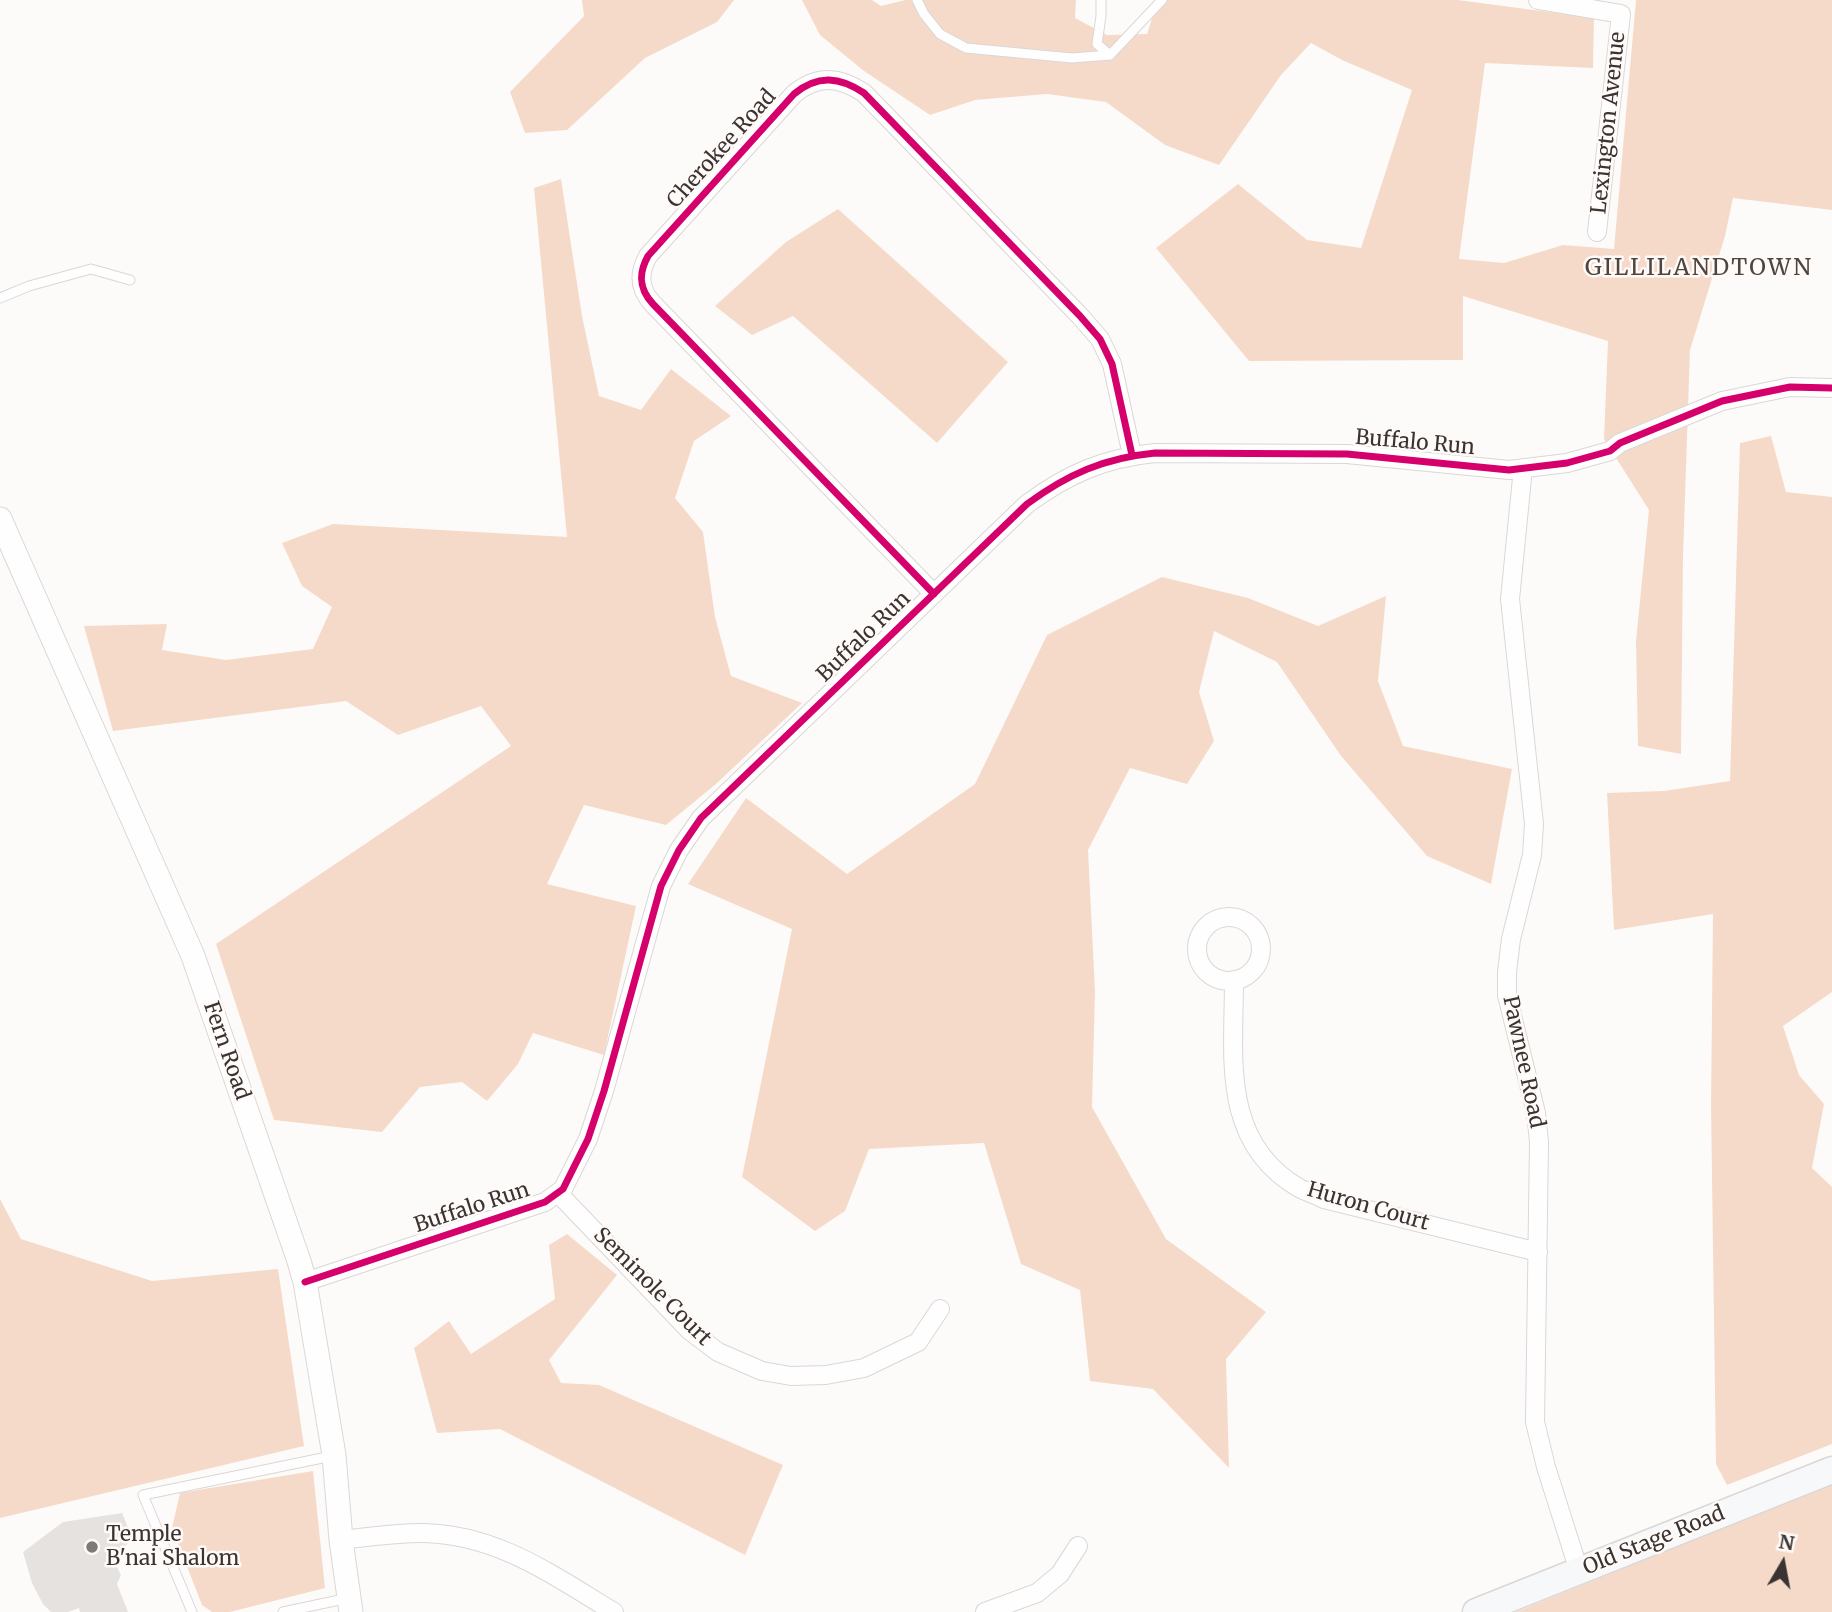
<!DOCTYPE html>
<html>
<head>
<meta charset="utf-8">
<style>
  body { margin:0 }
  #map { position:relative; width:1832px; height:1612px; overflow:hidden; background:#fdfbf9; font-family:Merriweather,serif }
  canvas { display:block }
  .north { position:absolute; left:1748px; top:1528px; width:70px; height:70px; -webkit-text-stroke:5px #fffaf7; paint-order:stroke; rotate:10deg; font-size:19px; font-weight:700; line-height:28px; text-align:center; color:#393431 }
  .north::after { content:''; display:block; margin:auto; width:24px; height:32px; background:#393431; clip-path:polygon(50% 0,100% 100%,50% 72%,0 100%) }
</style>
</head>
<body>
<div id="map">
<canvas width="1832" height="1612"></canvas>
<div class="north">N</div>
</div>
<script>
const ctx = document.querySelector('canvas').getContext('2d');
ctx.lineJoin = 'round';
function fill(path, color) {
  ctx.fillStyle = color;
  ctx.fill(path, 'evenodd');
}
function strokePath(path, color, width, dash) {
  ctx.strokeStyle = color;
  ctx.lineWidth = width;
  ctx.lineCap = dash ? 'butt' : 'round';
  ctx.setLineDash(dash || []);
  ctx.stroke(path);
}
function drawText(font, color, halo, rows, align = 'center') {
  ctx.font = font + ' Merriweather,serif';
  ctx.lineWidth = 5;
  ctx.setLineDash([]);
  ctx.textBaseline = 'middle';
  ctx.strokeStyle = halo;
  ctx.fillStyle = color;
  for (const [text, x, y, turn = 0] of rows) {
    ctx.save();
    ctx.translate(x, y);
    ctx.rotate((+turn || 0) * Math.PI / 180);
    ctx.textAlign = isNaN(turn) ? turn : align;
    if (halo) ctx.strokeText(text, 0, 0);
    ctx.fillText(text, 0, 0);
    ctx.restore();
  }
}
fill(new Path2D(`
  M582,0H734L717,22L645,58L567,130L525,133L510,92L584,16Z
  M802,0H872L881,6L905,0H1076L1075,18L1107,35L1147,34L1158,0H1458L1594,18L1593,68L1485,63L1459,259L1504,263L1563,245L1614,249L1636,0H1832V210L1733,198L1725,236L1690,350L1683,556L1681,754L1638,746L1636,641L1649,510L1604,439L1608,341L1463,296V360L1249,361L1156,248L1238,184L1307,240L1361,248L1412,90L1342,60L1311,43L1281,75L1219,165L1165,145L1106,102L1047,94L975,100L930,115L864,71L820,35Z
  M561,179L582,316L599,396L641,410L671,369L731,416L694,441L675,498L703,532L715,617L731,676L802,703L716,784L666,825L584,805L547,884L636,906L604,1055L533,1033L518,1064L487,1101L462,1082L420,1087L382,1132L274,1120L216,944L511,746L481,706L398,735L346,701L113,731L84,626L167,624L162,650L226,660L313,649L332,607L302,586L282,543L333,524L567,537L534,188Z
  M838,209L1008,362L937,443L793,316L752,335L715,306L786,242Z
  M1771,436L1786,492L1832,497V992L1783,1026L1799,1075L1824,1104L1812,1168L1832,1187V1444L1727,1485L1716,1464L1711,1105L1713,914L1614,930L1607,793L1664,791L1730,781L1740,443Z
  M1162,577L1248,598L1318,626L1386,596L1378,681L1403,746L1512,769L1491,884L1427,856L1341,756L1277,662L1214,631L1199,692L1214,741L1187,784L1130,768L1088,850L1095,991L1092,1107L1166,1239L1266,1312L1226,1359L1229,1468L1153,1389L1090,1381L1080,1290L1021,1264L984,1143L869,1149L845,1211L815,1231L742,1177L792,929L688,884L746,798L847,874L975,784L1047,635Z
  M0,1199L21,1239L152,1281L278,1269L304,1446L0,1518Z
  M567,1234L617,1275L549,1360L561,1383L599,1385L783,1465L745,1555L500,1429L437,1433L414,1348L449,1321L471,1354L555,1299L549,1245Z
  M313,1471L325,1588L230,1612H212L202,1605L172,1528L180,1493Z
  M1832,1484V1612H1516Z`), '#f6dac9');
fill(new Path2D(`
  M122,1513L133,1540L111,1556L121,1575L117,1584L128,1612H80L79,1608L68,1612H51L43,1604L32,1583L23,1552L63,1522Z`), '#e5e2e0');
const service = new Path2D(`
  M917,0L924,14L940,34L966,48L1072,58L1110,55
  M1101,0V16L1097,44L1110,55L1162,0
  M0,298L29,286L91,269L130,280
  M192,1612L143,1495L332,1456
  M283,1612L349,1598`);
const minor = new Path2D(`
  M1538,0L1621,14L1597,232
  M1523,468L1510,599L1534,824L1532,855L1511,939L1507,972V995L1536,1113L1539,1142L1535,1422L1546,1467L1579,1571
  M934,594L653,304C639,289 638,274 648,256L794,94C818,74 840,77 864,93L1080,316L1100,339L1112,364L1132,455
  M1197 949a32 32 0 1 1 64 0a32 32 0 1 1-64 0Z
  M1234,980C1234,1057 1220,1142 1299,1188C1307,1192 1316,1195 1324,1199L1538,1252
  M558,1193L690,1331L718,1352L762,1371L791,1376L826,1375L864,1368L918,1342L940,1309
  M305,1282L545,1202L563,1189L588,1139L604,1091L661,886L679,850L701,818L1027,504C1068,474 1104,458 1155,453L1347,454L1509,470L1567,463L1610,451L1620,443L1722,401L1790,387L1832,388
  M341,1540C368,1537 395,1533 422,1533C497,1534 552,1575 614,1612
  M985,1612L1037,1593L1060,1574L1078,1546`);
const tertiary = new Path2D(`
  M0,519L193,956L299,1261L305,1282L334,1455L341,1540L351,1612`);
const secondary = new Path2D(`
  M1476,1612L1832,1470`);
strokePath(service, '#dad7d5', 11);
strokePath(minor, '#dad7d5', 20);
strokePath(tertiary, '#dad7d5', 25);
strokePath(secondary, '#dad7d5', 29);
strokePath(service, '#fffefe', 9);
strokePath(minor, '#fffefe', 18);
strokePath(tertiary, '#fffefe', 23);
strokePath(secondary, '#f6f8fa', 26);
strokePath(new Path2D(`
  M934,594L653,304C639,289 638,274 648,256L794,94C818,74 840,77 864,93L1080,316L1100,339L1112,364L1132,455
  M305,1282L545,1202L563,1189L588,1139L604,1091L661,886L679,850L701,818L1027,504C1068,474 1104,458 1155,453L1347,454L1509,470L1567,463L1610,451L1620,443L1722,401L1790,387L1832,388`), '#d6006c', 7);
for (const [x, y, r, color] of [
  [92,1547,7,"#7e7a77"]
]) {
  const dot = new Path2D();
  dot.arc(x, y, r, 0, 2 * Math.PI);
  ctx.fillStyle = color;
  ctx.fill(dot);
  strokePath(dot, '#fffaf7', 2.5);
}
drawText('21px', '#393431', '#fffaf7', [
  ["Lexington Avenue",1609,123,-84],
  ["Cherokee Road",722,149,-48],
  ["Buffalo Run",1415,443,5],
  ["Buffalo Run",864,637,-44],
  ["Fern Road",226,1051,71],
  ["Pawnee Road",1523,1062,78],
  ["Huron Court",1368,1207,16],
  ["Buffalo Run",472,1208,-18],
  ["Seminole Court",652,1287,45],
  ["Old Stage Road",1654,1541,-22]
]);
drawText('21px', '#393431', '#fffaf7', [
  ["Temple",106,1535],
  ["B'nai Shalom",106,1559]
], 'left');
ctx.letterSpacing = '2px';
drawText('23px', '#4f453f', '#fffaf7', [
  ["GILLILANDTOWN",1699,268]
]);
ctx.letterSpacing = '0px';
</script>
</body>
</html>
